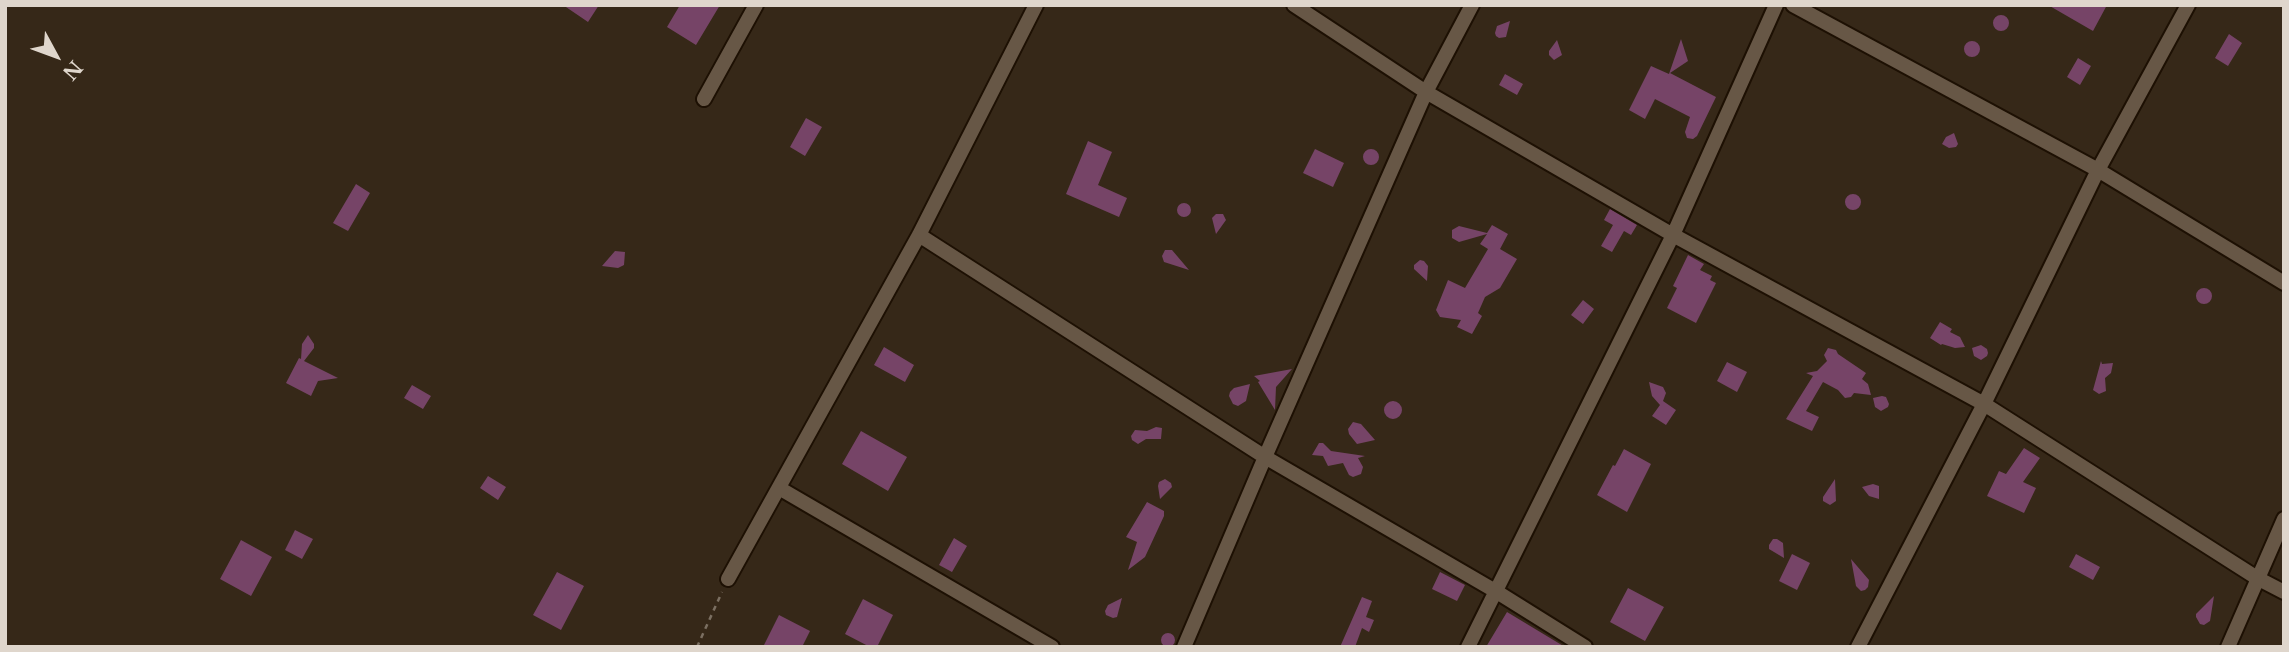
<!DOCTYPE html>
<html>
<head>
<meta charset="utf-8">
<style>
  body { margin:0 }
  #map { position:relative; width:2289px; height:652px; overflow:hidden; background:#362818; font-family:"Libre Baskerville",serif }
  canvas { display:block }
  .frame { position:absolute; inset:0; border:7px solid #dfd6cc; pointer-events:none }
  .north { position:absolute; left:21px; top:21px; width:70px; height:70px; -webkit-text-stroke:5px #362818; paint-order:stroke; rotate:131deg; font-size:19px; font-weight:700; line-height:28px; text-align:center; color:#dfd6cc }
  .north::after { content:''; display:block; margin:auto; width:24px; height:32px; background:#dfd6cc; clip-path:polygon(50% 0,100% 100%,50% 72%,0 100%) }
</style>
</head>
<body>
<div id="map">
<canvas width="2289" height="652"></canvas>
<div class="frame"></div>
<div class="north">N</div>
</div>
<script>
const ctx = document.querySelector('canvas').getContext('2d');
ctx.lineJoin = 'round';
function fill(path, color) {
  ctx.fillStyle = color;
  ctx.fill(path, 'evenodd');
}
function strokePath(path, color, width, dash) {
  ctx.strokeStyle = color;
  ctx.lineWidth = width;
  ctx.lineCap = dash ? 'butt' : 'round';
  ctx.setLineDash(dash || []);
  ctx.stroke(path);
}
fill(new Path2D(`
  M563,5H599L588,22Z
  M680,5H720L696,45L667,27Z
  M2048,5H2107L2093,31Z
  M1993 23a8 8 0 1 1 16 0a8 8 0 1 1-16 0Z
  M1510,21L1506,37L1499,38L1496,36L1495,33L1497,26Z
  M2229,34L2242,43L2228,66L2215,58Z
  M1681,39L1688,61L1670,73L1716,97L1697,136L1693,139L1687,138L1685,132L1690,117L1655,99L1645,119L1629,110L1651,66L1669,74Z
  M1557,40L1562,55L1554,60L1549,55V51Z
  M1964 49a8 8 0 1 1 16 0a8 8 0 1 1-16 0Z
  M2078,58L2091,66L2080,85L2067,77Z
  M1505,74L1523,84L1517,95L1499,85Z
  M806,118L822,127L805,156L790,147Z
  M1954,133L1958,144L1956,147L1949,148L1942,144L1946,137Z
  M1088,141L1112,152L1098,185L1127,198L1119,217L1066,194Z
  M1315,149L1344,163L1333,187L1303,173Z
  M1363 157a8 8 0 1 1 16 0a8 8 0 1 1-16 0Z
  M356,184L370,193L348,231L333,223Z
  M1845 202a8 8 0 1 1 16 0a8 8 0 1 1-16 0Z
  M1177 210a7 7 0 1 1 14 0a7 7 0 1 1-14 0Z
  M1610,209L1637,225L1631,235L1624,231L1612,252L1601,246L1613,225L1604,220Z
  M1216,214H1223L1226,220L1216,234L1212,218Z
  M1492,225L1508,234L1500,249L1517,259L1500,288L1485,297L1478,313L1482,316L1472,334L1457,327L1461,320L1440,317L1436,310L1448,280L1465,288L1488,249L1480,244L1487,234L1459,242L1452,238V230L1459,226L1487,233Z
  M1165,250H1172L1189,270L1164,262L1162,256Z
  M615,251L625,252L624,265L618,268L602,266Z
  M1688,255L1704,264L1700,270L1712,276L1710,280L1716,283L1696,323L1667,308L1677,288L1673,286Z
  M1420,260L1424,261L1428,266L1427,281L1414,269V265Z
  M2196 296a8 8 0 1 1 16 0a8 8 0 1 1-16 0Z
  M1583,300L1594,309L1583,324L1571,315Z
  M1940,322L1952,329L1950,332L1960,337L1965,347L1955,348L1942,344L1941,345L1930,338Z
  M308,335L314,344V348L304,361L338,378L318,381L311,396L286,383L299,358L301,359L302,344Z
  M1981,345L1987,349L1988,353L1987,356L1981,360L1974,356L1972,348Z
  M884,347L914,365L905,382L874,365Z
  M1828,348L1836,350L1838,354L1866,373L1862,379L1868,384L1871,395L1854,393L1851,397L1845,398L1838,390L1823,382L1806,411L1819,417L1812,431L1786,419L1813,376L1806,373L1817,371L1827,361L1824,355Z
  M2101,361L2102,364L2113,363L2111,373L2105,378L2106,391L2099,394L2093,390Z
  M1727,362L1747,372L1737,392L1717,381Z
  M1292,369L1276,387L1275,410L1258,382L1260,381L1254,376Z
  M1649,382L1663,387L1666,393L1663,401L1676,410L1666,425L1652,416L1660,405L1652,396Z
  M1250,384L1246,401L1238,406L1233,404L1229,396L1230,392L1234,388Z
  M412,385L431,396L423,409L404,398Z
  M1882,396L1886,397L1889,404L1888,407L1881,411L1875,407L1873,398Z
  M1384 410a9 9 0 1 1 18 0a9 9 0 1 1-18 0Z
  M1353,422L1361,424L1375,440L1357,444L1349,434L1348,429Z
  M1156,427L1162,428L1161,439H1146L1138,444L1132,440L1131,436L1135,430L1147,431Z
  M861,431L907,457L888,491L842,464Z
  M1319,443H1323L1331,451L1365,456L1358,458L1363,467L1361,474L1353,477L1349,475L1343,463L1328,466L1323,456L1312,455Z
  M2024,448L2040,458L2023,482L2036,488L2024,513L1987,496L1999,471L2006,474Z
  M1624,449L1651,464L1627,512L1597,495L1613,465L1615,466Z
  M488,476L506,487L498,500L480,488Z
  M1165,479L1171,483L1172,487L1160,499L1158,486L1159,482Z
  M1835,479L1836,501L1830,505L1823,501V497Z
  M1873,484L1879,486V499L1869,496L1862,487Z
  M1147,502L1164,511V516L1145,557L1128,570L1137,542L1126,537Z
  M295,530L313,539L302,559L285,550Z
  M954,538L967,546L952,572L939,565Z
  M1773,539H1777L1783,543L1784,558L1769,549V545Z
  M241,540L272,557L251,596L220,579Z
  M1792,554L1810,563L1797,590L1779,581Z
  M2076,554L2100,567L2093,580L2069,567Z
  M1851,559L1869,580L1868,587L1865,590L1861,591L1856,586Z
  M557,572L584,586L561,630L533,615Z
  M1440,572L1465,585L1457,601L1432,589Z
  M1628,588L1664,607L1645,641L1610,622Z
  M2214,596L2210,621L2204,625L2200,624L2196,617V614Z
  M1362,597L1372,601L1366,617L1374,620L1369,632L1362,628L1355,647H1340Z
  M1122,598L1117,617L1113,618L1106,615L1105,611L1108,605Z
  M863,599L893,615L877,647H870L845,634Z
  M1507,612L1565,647H1486Z
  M779,615L810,631L802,647H763Z
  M1161 640a7 7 0 1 1 14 0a7 7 0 1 1-14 0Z`), '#764467');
const street = new Path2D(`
  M1294,5L1426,92L1673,235L1984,404L2257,578L2284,592
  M1793,5L2098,170L2284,283
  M704,99L756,5
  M919,235L1265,457L1497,592L1585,647
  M779,488L1052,647
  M728,579L919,235L1036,5
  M1184,647L1265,457L1426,92L1472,5
  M1468,647L1673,235L1776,5
  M1858,647L1984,404L2098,170L2188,5
  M2228,647L2284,519`);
strokePath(street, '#1d1003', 18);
strokePath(new Path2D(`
  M697,647L722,592`), '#7b6f61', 2.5, [5, 5]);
strokePath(street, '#675746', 14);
</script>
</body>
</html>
